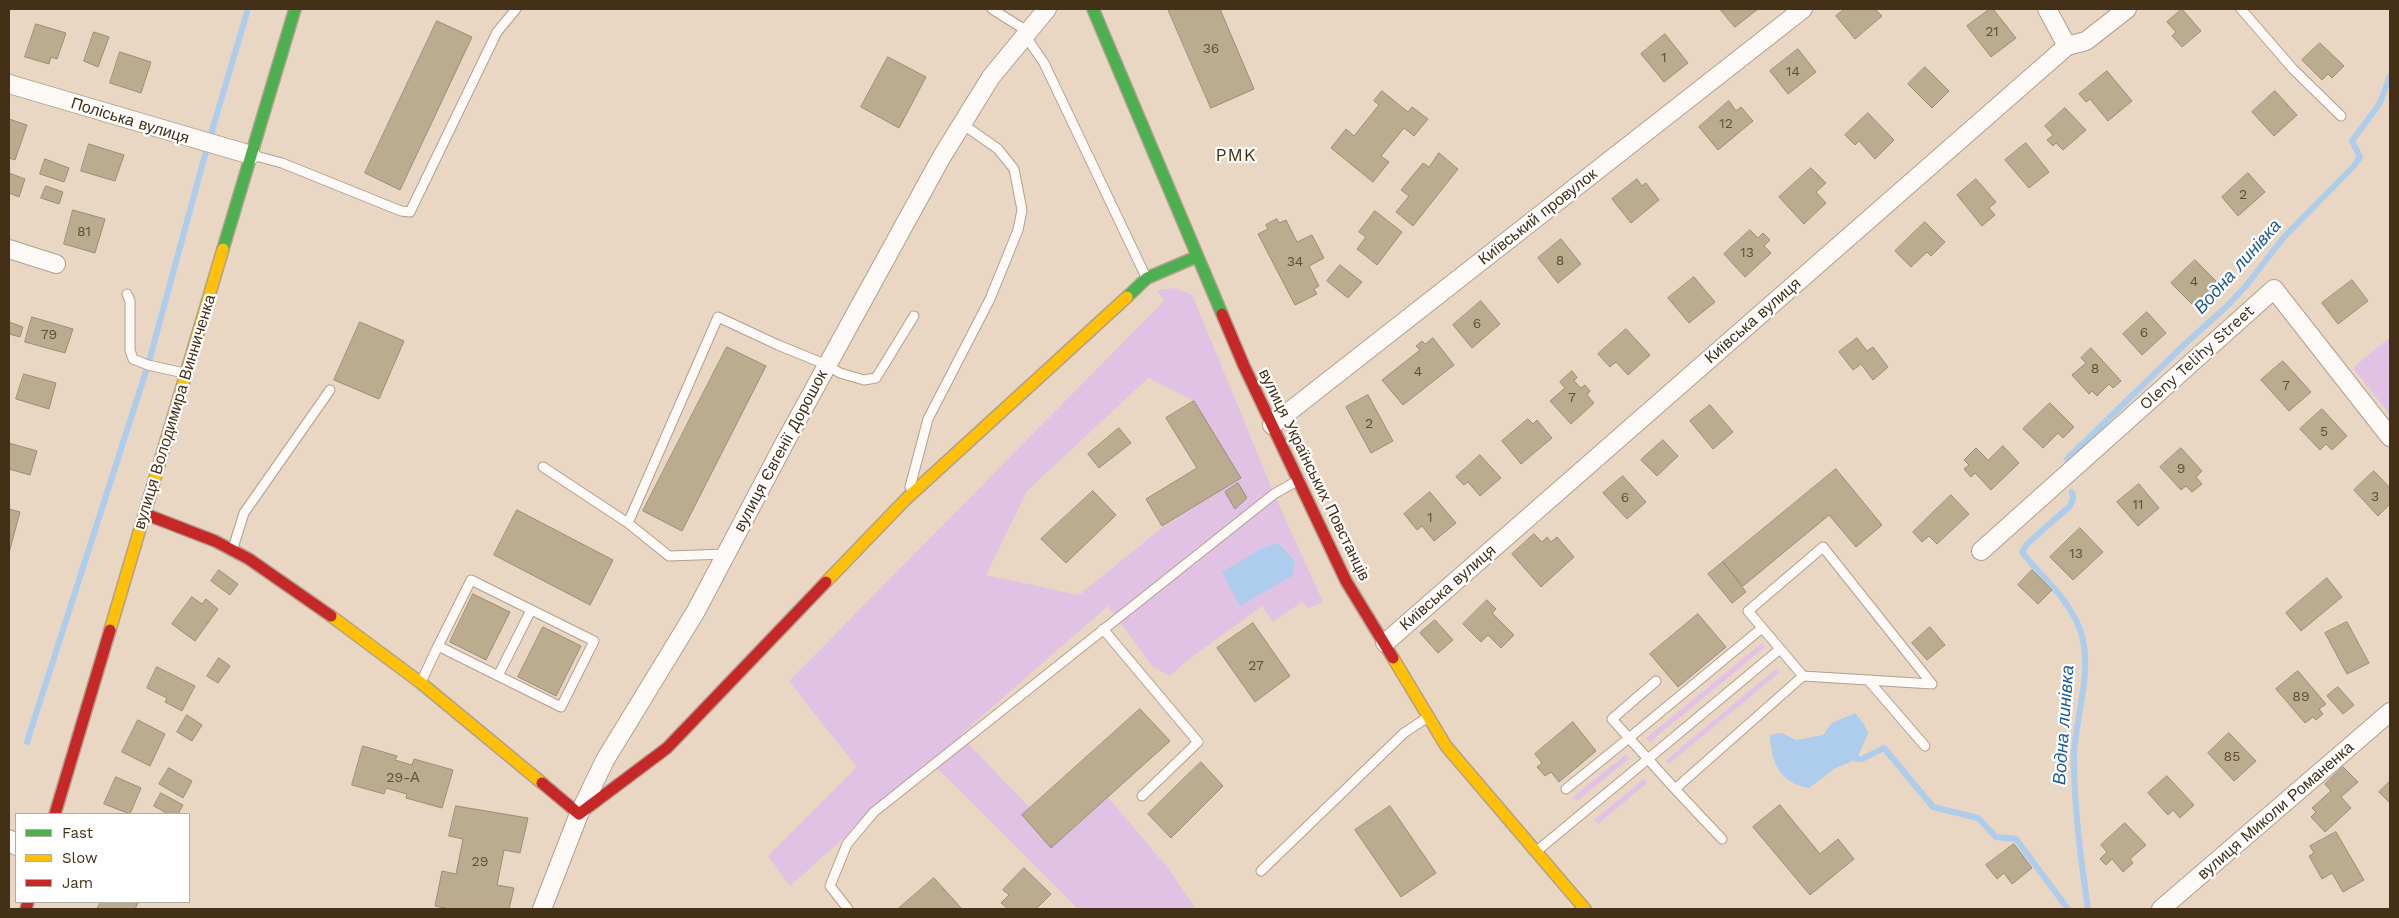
<!DOCTYPE html>
<html>
<head>
<meta charset="utf-8">
<style>
  body { margin:0 }
  #map { position:relative; width:2399px; height:918px; overflow:hidden; background:#e9d7c4; font-family:"Work Sans",sans-serif }
  canvas { display:block }
  .frame { position:absolute; inset:0; border:10px solid #443017; pointer-events:none }
  .legend { position:absolute; left:15px; top:813px; width:175px; height:90px; box-sizing:border-box; background:#fff; border:1px solid #b4aca2; margin:0; padding:6px 9px; list-style:none; font-size:15px; color:#443017 }
  .legend li { display:flex; align-items:center; gap:10px; height:25px }
  .legend b { width:25px; border:1px solid #b4aca2 }
</style>
</head>
<body>
<div id="map">
<canvas width="2399" height="918"></canvas>
<div class="frame"></div>
<ul class="legend">
<li><b style="height:6px;background:#4caf50"></b>Fast</li>
<li><b style="height:6px;background:#ffc107"></b>Slow</li>
<li><b style="height:6px;background:#c62828"></b>Jam</li>
</ul>
</div>
<script>
const ctx = document.querySelector('canvas').getContext('2d');
ctx.lineJoin = 'round';
function fill(path, color) {
  ctx.fillStyle = color;
  ctx.fill(path, 'evenodd');
}
function strokePath(path, color, width, dash) {
  ctx.strokeStyle = color;
  ctx.lineWidth = width;
  ctx.lineCap = dash ? 'butt' : 'round';
  ctx.setLineDash(dash || []);
  ctx.stroke(path);
}
function drawText(font, color, halo, rows, align = 'center') {
  ctx.font = font + ' "Work Sans",sans-serif';
  ctx.lineWidth = 4.5;
  ctx.setLineDash([]);
  ctx.textBaseline = 'middle';
  ctx.strokeStyle = halo;
  ctx.fillStyle = color;
  for (const [text, x, y, turn = 0] of rows) {
    ctx.save();
    ctx.translate(x, y);
    ctx.rotate((+turn || 0) * Math.PI / 180);
    ctx.textAlign = isNaN(turn) ? turn : align;
    if (halo) ctx.strokeText(text, 0, 0);
    ctx.fillText(text, 0, 0);
    ctx.restore();
  }
}
fill(new Path2D(`
  M1176,288L1192,295L1196,304L1274,494L1323,602L1308,608L1302,602L1273,622L1262,606L1184,663L1170,676L1153,667L1108,606L960,735L1030,808L1022,816L1051,848L1108,797L1167,867L1196,909H1078L930,761L790,886L768,856L857,767L789,681L1164,301L1157,290ZM1148,378L1194,401L1241,478L1163,527L1079,595L986,575L1027,491Z
  M2390,337V415L2353,368Z
  M1762,643L1765,647L1650,742L1646,738Z
  M1777,668L1780,672L1669,764L1665,761Z
  M1626,754L1629,759L1577,801L1573,797Z
  M1644,779L1647,783L1598,824L1594,820Z`), '#e2c2e4');
fill(new Path2D(`
  M1278,543L1295,561L1292,576L1240,606L1222,572L1264,547Z
  M1855,713L1864,724L1868,733L1857,759L1834,769L1809,788C1780,783 1771,763 1770,735L1782,733L1796,740L1823,735L1832,723Z`), '#aecceb');
strokePath(new Path2D(`
  M2067,459L2185,344L2226,307L2245,287L2284,237L2354,166L2360,157L2352,141L2380,103L2390,76
  M2072,492L2073,499L2070,506L2028,543L2022,552C2040,576 2062,592 2076,620C2098,663 2074,715 2074,758C2074,808 2081,860 2088,909
  M27,742L148,365L208,144L248,9
  M1857,759H1862L1884,748L1933,807L1978,818L1996,837L2016,839L2068,909`), '#aecceb', 6);
const building = new Path2D(`
  M1168,9H1220L1254,89L1211,108Z
  M1720,9H1758L1735,27Z
  M1845,9H1875L1882,16L1855,39L1836,16Z
  M1990,9H1993L2016,38L1991,57L1967,26Z
  M2182,9L2201,31L2182,47L2172,36L2176,32L2167,22Z
  M437,21L472,37L400,190L365,173Z
  M36,24L66,33L57,59L51,57L49,64L25,57Z
  M94,32L109,37L98,67L84,61Z
  M1665,34L1688,63L1664,82L1641,54Z
  M2320,43L2344,66L2332,78L2328,74L2322,80L2302,60Z
  M1798,49L1816,72L1788,94L1770,71Z
  M120,52L151,62L141,93L110,83Z
  M888,57L926,77L899,128L861,107Z
  M1925,67L1949,91L1932,108L1908,84Z
  M2107,71L2132,101L2108,121L2090,99L2086,102L2079,94Z
  M1382,91L1408,112L1412,107L1428,119L1414,136L1404,128L1381,156L1389,162L1373,182L1331,148L1346,129L1354,136L1379,105L1374,101Z
  M2275,91L2297,115L2274,136L2252,112Z
  M1729,101L1736,111L1741,107L1753,121L1718,150L1699,127Z
  M2065,108L2086,130L2063,150L2056,143L2053,146L2047,140L2053,135L2045,126Z
  M1868,113L1894,140L1875,159L1859,141L1855,145L1845,135Z
  M9,119L27,125L15,160L9,158Z
  M2026,143L2049,172L2029,188L2005,160Z
  M89,144L124,155L115,181L81,171Z
  M1439,153L1458,169L1413,226L1396,212L1409,196L1401,190L1423,163L1429,167Z
  M45,159L69,168L64,182L40,174Z
  M1811,168L1826,183L1816,192L1826,203L1804,224L1779,197Z
  M9,173L25,179L19,197L9,193V195Z
  M2248,173L2265,192L2238,216L2222,197Z
  M1637,179L1642,186L1646,183L1659,200L1631,223L1612,199Z
  M1976,179L1996,202L1989,208L1995,215L1982,226L1957,195Z
  M46,186L63,192L59,204L41,198Z
  M73,210L105,219L95,253L64,244Z
  M1375,211L1402,232L1377,265L1357,249L1366,237L1359,232Z
  M1277,219L1279,223L1286,220L1297,242L1312,235L1324,258L1309,266L1319,286L1314,289L1317,294L1295,305L1258,234L1268,229L1266,225Z
  M1925,222L1945,242L1931,256L1927,252L1911,267L1895,251Z
  M1750,230L1758,238L1763,233L1770,240L1764,246L1771,253L1745,277L1724,254Z
  M1561,239L1581,264L1558,283L1538,258Z
  M2195,260L2217,282L2193,305L2171,283Z
  M1340,265L1362,282L1348,298L1327,281Z
  M1694,277L1715,302L1689,323L1668,298Z
  M2352,280L2368,301L2338,324L2322,303Z
  M1481,301L1500,324L1472,348L1453,325Z
  M2147,312L2166,333L2142,355L2123,334Z
  M32,317L73,329L65,353L25,342Z
  M9,322L23,327L20,337L9,334Z
  M360,322L404,341L379,399L334,380Z
  M1626,329L1650,355L1628,375L1616,362L1610,367L1598,354Z
  M1433,338L1454,365L1403,405L1382,380L1420,350L1416,346L1422,341L1425,344Z
  M1857,338L1867,351L1873,347L1888,367L1873,380L1861,364L1853,370L1839,352Z
  M727,347L766,366L682,531L643,511Z
  M2091,348L2121,381L2113,388L2109,384L2097,396L2092,391L2089,394L2072,375L2086,363L2081,358Z
  M2283,361L2311,392L2289,411L2261,380Z
  M1572,371L1577,377L1574,381L1581,388L1585,385L1590,391L1587,395L1594,403L1571,424L1550,401L1565,388L1560,382Z
  M24,374L56,383L49,409L16,399Z
  M1368,395L1393,441L1371,453L1346,407Z
  M1194,401L1241,478L1162,526L1146,499L1197,468L1166,418Z
  M2050,403L2074,427L2063,438L2058,433L2043,448L2023,429Z
  M1710,405L1733,432L1713,449L1690,421Z
  M2322,409L2347,436L2332,450L2326,444L2320,450L2300,429Z
  M1528,419L1533,424L1537,420L1552,438L1521,464L1502,441Z
  M1119,428L1131,443L1099,468L1088,454Z
  M1663,440L1678,456L1657,476L1641,460Z
  M9,443L37,451L30,475L9,469Z
  M2003,446L2019,463L1991,490L1975,473L1971,477L1964,469L1969,465L1964,460L1976,448L1988,460Z
  M2181,448L2202,471L2196,477L2202,484L2192,492L2186,486L2181,490L2160,467Z
  M1480,455L1501,478L1480,496L1468,482L1464,485L1456,477Z
  M1836,469L1882,525L1856,547L1829,515L1743,586L1723,562Z
  M2374,471L2390,488V504L2378,516L2354,490Z
  M1623,476L1646,502L1627,519L1603,493Z
  M1238,483L1247,498L1235,509L1225,492Z
  M2139,484L2159,508L2138,526L2117,502Z
  M1093,491L1116,515L1066,563L1041,539Z
  M1430,492L1456,523L1434,541L1422,526L1417,530L1404,514Z
  M1951,495L1969,514L1937,544L1929,536L1922,542L1913,532Z
  M9,509L20,512L9,553Z
  M517,510L613,560L590,605L494,555Z
  M2080,528L2103,552L2073,580L2050,557Z
  M1534,534L1542,542L1547,537L1551,542L1557,537L1574,557L1541,587L1512,554Z
  M1723,562L1746,592L1732,603L1708,574Z
  M219,570L238,584L230,595L211,581Z
  M2032,570L2052,590L2038,604L2018,585Z
  M2327,578L2342,597L2301,631L2286,613Z
  M473,594L510,612L486,660L450,642Z
  M192,597L202,604L206,599L218,609L195,641L172,624Z
  M1487,600L1496,609L1492,613L1514,635L1501,648L1488,635L1481,642L1463,624Z
  M1698,614L1726,647L1678,687L1650,654Z
  M1435,620L1453,640L1438,653L1420,633Z
  M2347,622L2369,663L2347,674L2325,633Z
  M1253,623L1290,676L1255,702L1217,648Z
  M543,627L581,646L556,696L518,677Z
  M1930,627L1945,645L1927,660L1912,643Z
  M219,658L230,666L218,683L207,676Z
  M157,667L195,686L182,711L165,702L167,698L147,688Z
  M2298,671L2326,704L2319,709L2323,714L2316,720L2313,717L2305,723L2276,689Z
  M2338,687L2354,705L2343,714L2327,696Z
  M1140,709L1170,741L1051,848L1022,815Z
  M187,715L202,725L192,741L177,732Z
  M138,720L165,734L150,766L122,752Z
  M1573,722L1596,751L1559,782L1551,772L1545,776L1537,767L1542,763L1535,754Z
  M2229,733L2256,761L2234,781L2208,753Z
  M363,746L397,756L395,760L412,765L414,759L453,770L442,808L406,798L407,794L386,788L384,794L352,785Z
  M1201,762L1223,786L1171,838L1148,814Z
  M2343,767L2358,782L2341,797L2351,808L2325,832L2311,817L2316,812L2312,808L2331,791L2325,784Z
  M169,768L192,781L183,798L159,784Z
  M2167,776L2194,805L2180,818L2173,810L2168,815L2148,793Z
  M116,777L141,788L130,814L104,804Z
  M2390,781V803L2379,792Z
  M161,793L183,805L178,814H168L154,806Z
  M1780,805L1820,854L1838,839L1854,859L1810,895L1753,827Z
  M456,806L528,818L520,853L504,850L497,885L514,888L509,909H450L435,906L442,871L456,874L463,839L449,836Z
  M1390,806L1436,873L1401,897L1355,830Z
  M2125,823L2146,845L2130,859L2133,863L2123,872L2112,859L2106,865L2100,859L2107,852L2101,845Z
  M2336,832L2364,880L2343,892L2332,873L2322,879L2309,856L2314,853L2310,846Z
  M2014,844L2032,868L2012,884L2004,873L1997,879L1986,865Z
  M1024,868L1051,894L1036,909H1008L1001,903L1009,895L1003,890Z
  M934,878L962,909H898Z
  M101,902H136L138,903L135,909H97Z`);
fill(building, '#bbac90');
strokePath(building, '#9a8d75', 1);
const lane = new Path2D(`
  M992,9L1027,31
  M2241,9L2293,69L2341,116
  M1024,34L1044,63L1146,277
  M252,155L282,163L401,211L410,212L497,32L516,9
  M127,294L130,301V350L133,359L148,365L184,373
  M543,467L628,523L669,556L726,554
  M910,487L928,419L990,299L1018,230L1022,210L1014,169L998,149L961,123
  M628,523L718,317L778,345L827,365L840,373L864,380L876,378L914,316
  M233,548L244,513L330,390
  M1103,629L1198,742L1142,796
  M498,676L531,610
  M422,680L438,646L561,707L594,641L471,580L438,646
  M1868,680L1925,746
  M1656,681L1612,719L1629,738L1762,628
  M1566,789L1629,738L1648,759L1780,649
  M1675,789L1722,839
  M1538,850L1648,759L1675,789L1803,676L1748,611L1823,547L1932,684L1803,676
  M1261,871L1404,733L1428,717
  M848,909L830,886L847,844L874,812L1274,494L1297,481`);
const street = new Path2D(`
  M2047,9L2067,46
  M9,84L251,155
  M9,249L56,264
  M1272,425L1803,9
  M1981,551L2274,289L2390,437
  M1385,643L2067,46L2086,41L2127,9
  M9,839L16,846
  M542,909L579,814L605,760L696,611L784,444L941,158L991,77L1047,9
  M2161,909L2390,712`);
const fast = new Path2D(`
  M1093,9L1222,314
  M223,249L295,9
  M1127,297L1147,278L1196,257`);
const slow = new Path2D(`
  M826,582L906,499L1127,297
  M331,616L421,683L542,783
  M110,630L223,249
  M1393,658L1446,746L1585,909`);
const jam = new Path2D(`
  M1222,314L1244,366L1346,581L1393,658
  M145,514L215,541L249,559L331,616
  M542,783L579,814L667,748L826,582
  M55,814L110,630
  M26,909L28,902`);
strokePath(lane, '#b1a08c', 11);
strokePath(street, '#b1a08c', 20);
strokePath(fast, '#b1a08c', 14);
strokePath(slow, '#b1a08c', 14);
strokePath(jam, '#b1a08c', 14);
strokePath(lane, '#fcf9f6', 9);
strokePath(street, '#fcf9f6', 18);
strokePath(fast, '#4caf50', 11);
strokePath(slow, '#ffc107', 11);
strokePath(jam, '#c62828', 11);
drawText('14px', '#624f35', null, [
  ["21",1992,32],
  ["36",1211,49],
  ["1",1664,58],
  ["14",1793,72],
  ["12",1726,124],
  ["2",2243,195],
  ["81",84,232],
  ["13",1747,253],
  ["8",1560,261],
  ["34",1295,262],
  ["4",2194,282],
  ["6",1477,324],
  ["6",2144,333],
  ["79",49,335],
  ["8",2095,369],
  ["4",1418,372],
  ["7",2286,386],
  ["7",1572,398],
  ["2",1369,424],
  ["5",2324,432],
  ["9",2181,469],
  ["3",2375,497],
  ["6",1625,498],
  ["11",2138,505],
  ["1",1430,518],
  ["13",2076,554],
  ["27",1256,666],
  ["89",2301,697],
  ["85",2232,757],
  ["29-А",403,778],
  ["29",480,862]
]);
drawText('16px', '#443017', '#fff', [
  ["Поліська вулиця",130,121,17],
  ["Київський провулок",1538,217,-38],
  ["Київська вулиця",1753,321,-41],
  ["Oleny Telihy Street",2197,358,-42],
  ["вулиця Володимира Винниченка",175,412,-73],
  ["вулиця Євгенії Дорошок",781,451,-62],
  ["вулиця Українських Повстанців",1314,475,64],
  ["Київська вулиця",1448,588,-41],
  ["вулиця Миколи Романенка",2276,811,-41]
]);
ctx.letterSpacing = '1px';
drawText('18px', '#472f0f', '#fff', [
  ["PMK",1236,156]
]);
ctx.letterSpacing = '0px';
drawText('italic 18px', '#1c5a92', '#fff', [
  ["Водна линівка",2238,267,-48],
  ["Водна линівка",2064,725,-86]
]);
</script>
</body>
</html>
